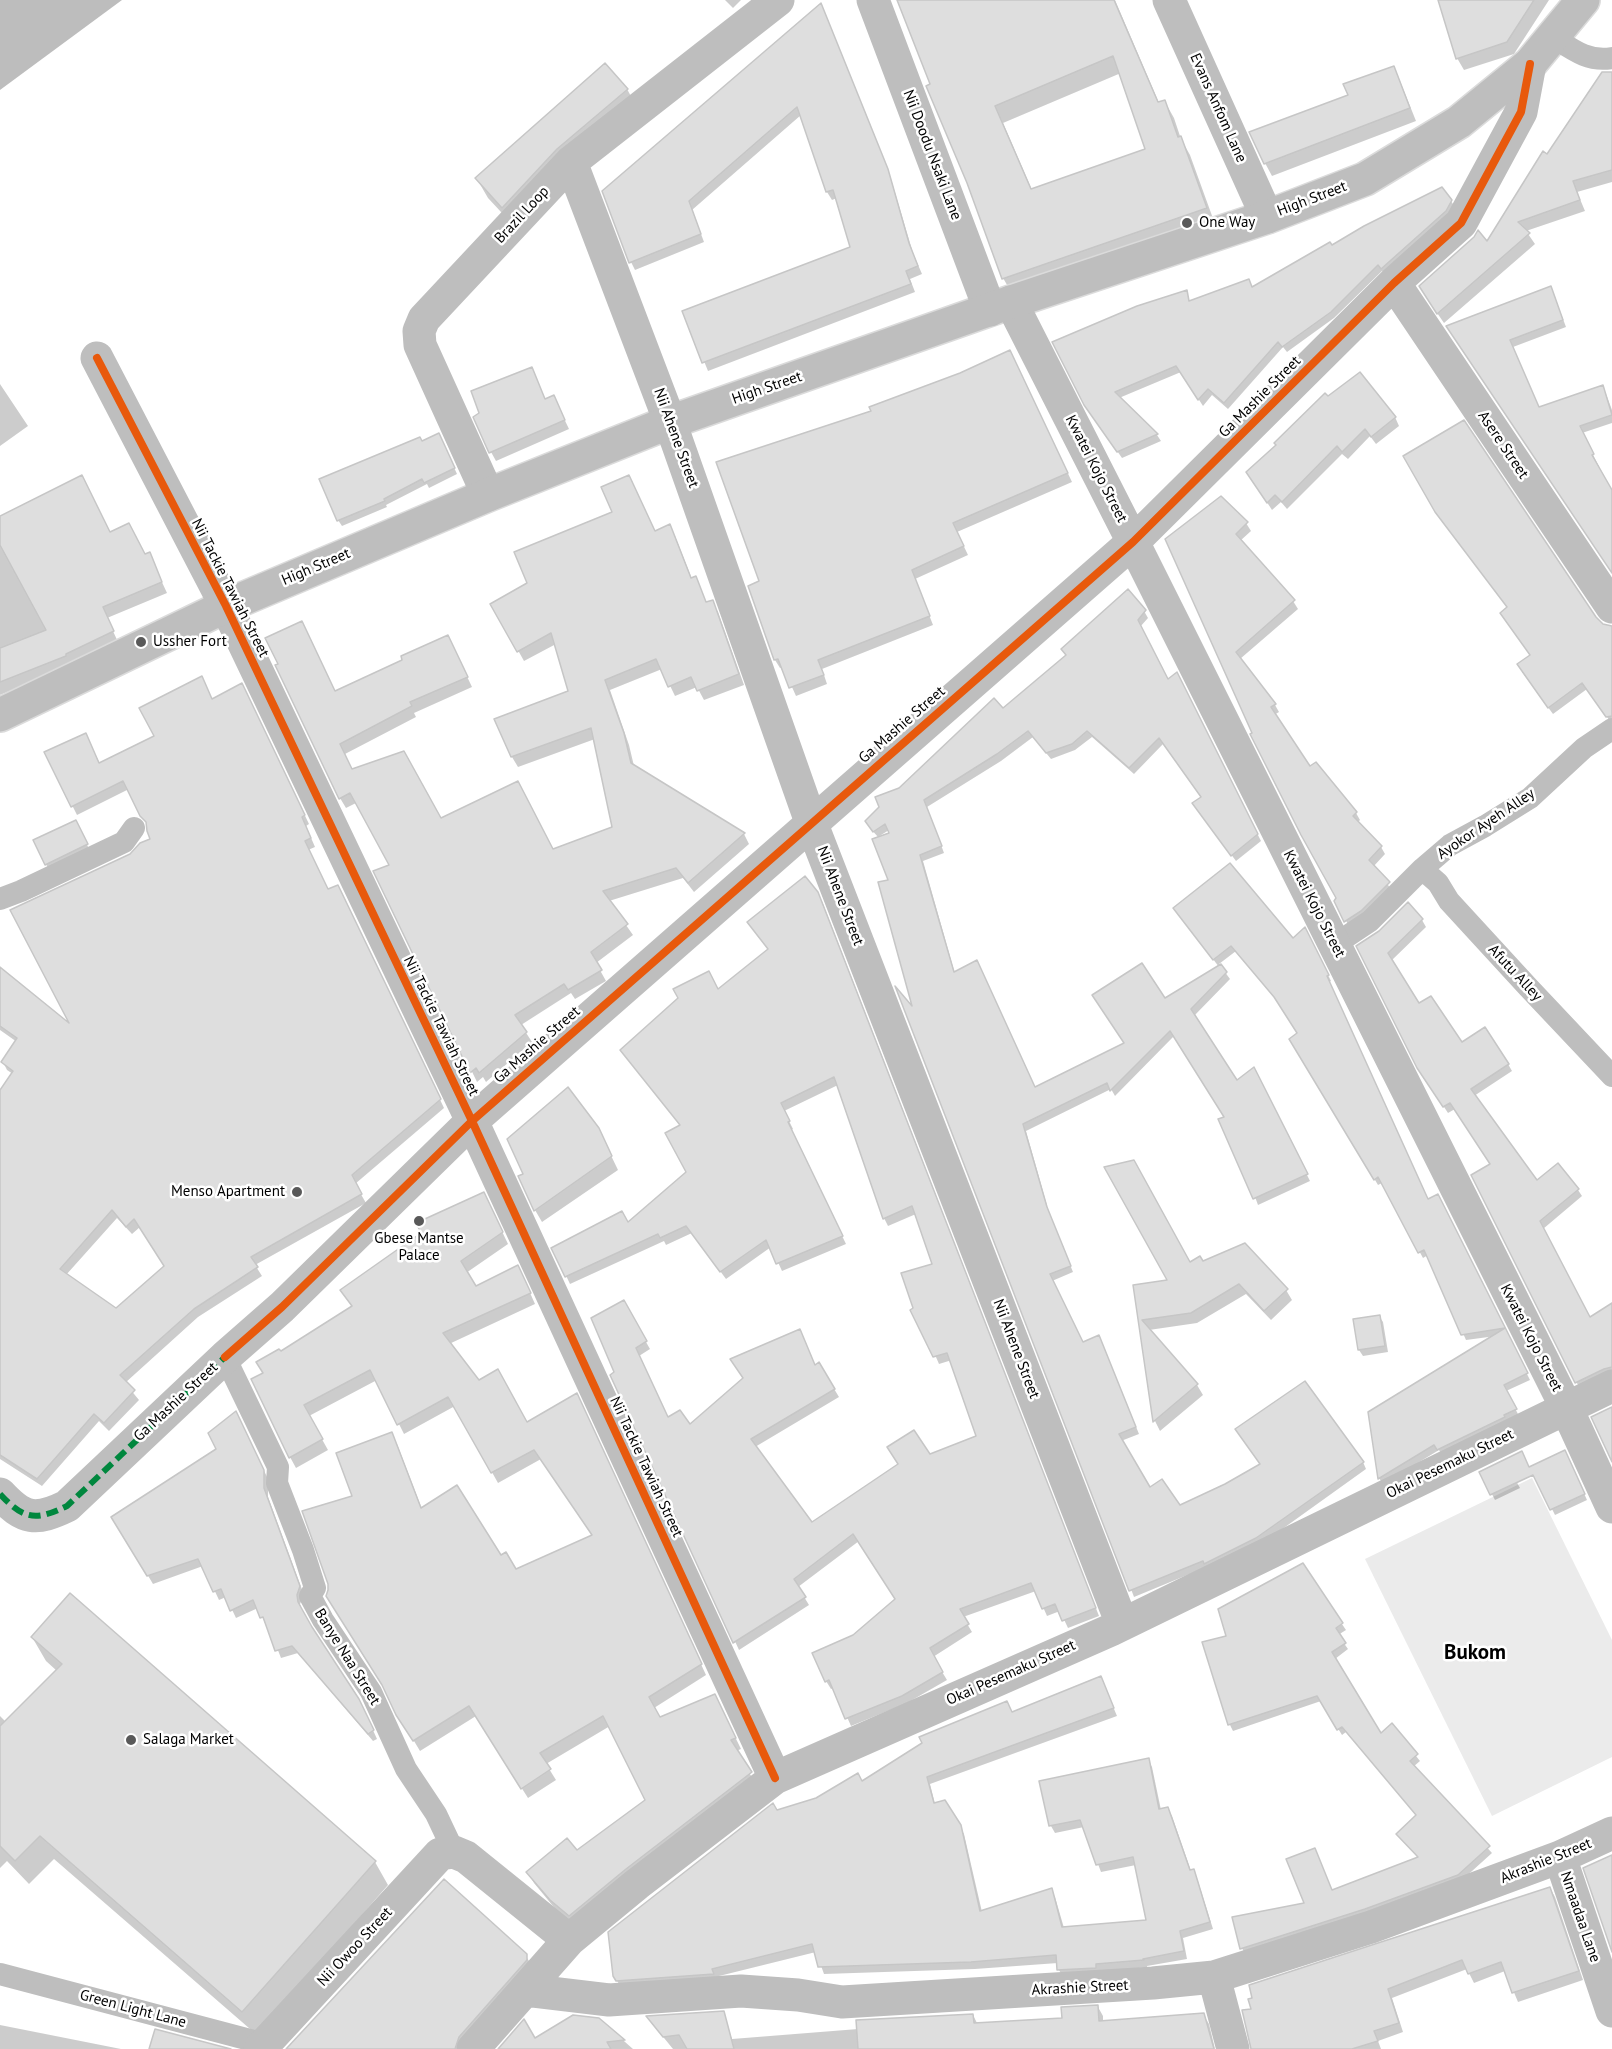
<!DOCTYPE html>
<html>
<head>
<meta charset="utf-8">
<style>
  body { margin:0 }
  canvas { display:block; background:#fff }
</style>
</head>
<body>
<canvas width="1612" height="2049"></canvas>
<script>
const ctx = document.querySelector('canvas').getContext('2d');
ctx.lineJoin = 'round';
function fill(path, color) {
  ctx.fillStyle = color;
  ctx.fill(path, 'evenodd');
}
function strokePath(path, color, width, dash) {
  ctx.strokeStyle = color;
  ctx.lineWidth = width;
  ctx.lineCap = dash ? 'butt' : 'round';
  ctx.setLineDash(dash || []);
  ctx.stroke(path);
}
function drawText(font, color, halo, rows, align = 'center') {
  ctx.font = font + ' "PT Sans",sans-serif';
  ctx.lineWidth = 5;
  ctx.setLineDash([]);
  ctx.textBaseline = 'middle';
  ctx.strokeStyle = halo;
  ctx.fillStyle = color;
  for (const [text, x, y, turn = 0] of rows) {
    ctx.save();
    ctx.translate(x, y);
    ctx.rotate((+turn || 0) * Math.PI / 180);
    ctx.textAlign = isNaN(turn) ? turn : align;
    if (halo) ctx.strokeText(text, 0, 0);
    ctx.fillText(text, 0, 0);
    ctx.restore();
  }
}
fill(new Path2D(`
  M1532,1478L1612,1640V1757L1492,1816L1365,1559Z`), '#ebebeb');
fill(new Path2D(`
  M0,0H122L0,90Z`), '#bdbdbd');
fill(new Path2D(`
  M725,0H741L733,8Z
  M898,0H1115L1159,103L1165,102L1174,118L1181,139L1190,155L1215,224L1013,295L1003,278L932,85ZM1121,73L1147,150L1032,190L1003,123Z
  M1439,0H1549L1514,54L1464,70L1457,58Z
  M821,5L891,179L913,253L922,274L910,279L915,292L708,371L684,312L852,248L837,198L832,200L827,192L801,115L692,210L704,242L635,270L631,262Z
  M1393,68L1400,81L1416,121L1272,176L1265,163L1350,96Z
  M1612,88V182L1577,192L1585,211L1526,231L1535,244L1444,323L1426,297L1487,243L1548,156Z
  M627,89L638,109L514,226L488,198L477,179Z
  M1451,201L1455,207L1386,275L1382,271L1334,318L1287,352L1283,347L1228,409L1212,395L1203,406L1181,372L1119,398L1157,435L1161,441L1122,458L1090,412L1186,292L1190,302L1248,280L1253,288L1331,247Z
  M1554,295L1566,327L1513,347L1539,409L1602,387L1606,394L1612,410V423L1582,433L1609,486L1612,572L1452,333Z
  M1015,361L1072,482L957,532L968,555L915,579L933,625L822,669L827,684L796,696L783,667L780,668L775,660L761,582L873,412Z
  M0,384L28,426L0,446Z
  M545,400L558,406L569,429L496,461L491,452Z
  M1395,417L1399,426L1376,444L1370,436L1348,459L1342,454L1287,509L1281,502L1272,510L1253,481L1278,446Z
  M442,441L457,474L429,488L427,484L386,505L387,507L342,526L338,520L422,443Z
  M629,476L655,532L675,536L692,579L695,578L707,604L712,602L718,612L744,685L704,700L697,687L675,696L662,669L610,690L629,745L634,766L744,834L749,844L694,892L683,878L609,901L633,935L596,963L606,981L575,999L571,993L521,1025L532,1042L486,1082L483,1077L477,1082L375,872L391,866L356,803L346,808L340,798L335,693L453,647L472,687L414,713L416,717L345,754L352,771L441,820L553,851L614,828L595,739L518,767L512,757L570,691L556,644L524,661L492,604L529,584L614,513Z
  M0,518L110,533L145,556L149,554L167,593L107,618L118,642L71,666L0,695Z
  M1246,523L1251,531L1240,541L1293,601L1298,609L1240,659L1275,705L1279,712L1274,715L1309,768L1356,813L1360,820L1357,823L1381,847L1385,854L1373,867L1393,891L1350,928L1335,901L1338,899L1254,734L1166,540Z
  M1508,608L1595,618L1603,625L1612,627V724L1587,689L1553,714L1522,672L1531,655Z
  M1144,611L1148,618L1140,627L1168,681L1180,680L1261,841L1236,861L1198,810L1202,798L1163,744L1134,774L1092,737L1075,750L1051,759L1033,737L1001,761L927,807L944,853L923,861L955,974L1035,1089L1126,1044L1164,1000L1219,967L1175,909L1293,940L1308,935L1331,981L1329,982L1428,1201L1441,1202L1530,1380L1506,1391L1519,1416L1442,1455L1439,1450L1383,1484L1379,1478L1369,1413L1496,1336L1466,1340L1428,1255L1423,1258L1382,1183L1378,1185L1291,1040L1299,1034L1279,1003L1236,951L1219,964L1230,979L1194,1016L1237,1082L1257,1075L1310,1181L1258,1205L1226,1118L1174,1036L1115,1096L1111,1089L1026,1131L1050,1216L1073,1272L1052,1281L1083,1344L1102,1343L1139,1434L1121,1441L1150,1489L1179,1507L1363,1462L1366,1469L1260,1545L1134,1597L915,1013L890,881L891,834L889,830L878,837L870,828L900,789L1003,710Z
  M246,693L309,824L306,826L315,847L308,850L328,890L343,895L444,1108L355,1184L366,1203L255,1265L262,1276L198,1317L125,1383L139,1400L109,1431L99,1421L42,1486L0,1459V1092L13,1074L7,1070L3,1062L17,1042L0,1030V969L74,1029L131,855L152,839L148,826L129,789L77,815L46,753L90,743L100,764L156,736L212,700ZM117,1218L132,1234L140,1227L166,1266L116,1310L66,1275Z
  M79,828L90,851L49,870L46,864Z
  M817,893L822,901L1099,1616L1068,1628L1060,1611L1047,1616L1036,1591L963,1617L972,1632L933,1657L947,1680L907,1703L851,1726L834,1688L831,1689L826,1681L854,1636L896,1600L859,1541L798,1587L809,1605L739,1650L612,1375L616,1373L623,1302L650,1349L639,1356L668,1418L689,1427L819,1364L839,1397L755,1447L812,1524L929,1456L977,1436L952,1360L939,1364L915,1309L933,1265L916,1214L888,1226L884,1218L838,1085L784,1111L793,1129L791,1130L846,1244L782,1271L771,1247L726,1279L692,1233L666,1245L664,1241L570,1284L553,1248L628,1224L687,1173L681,1126L718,991L769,951Z
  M1422,920L1426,927L1391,961L1419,1005L1461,1044L1508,1064L1512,1071L1474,1096L1537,1183L1578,1190L1582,1196L1543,1229L1590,1319L1612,1305V1375L1580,1389L1473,1176L1492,1165L1455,1109L1448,1113L1423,1075L1358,947Z
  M605,1143L618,1170L542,1222L535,1210L524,1175Z
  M489,1204L508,1244L466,1273L475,1288L523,1277L535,1304L449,1344L478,1382L526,1424L582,1406L706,1675L654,1708L660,1719L715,1696L741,1749L736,1751L756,1784L576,1926L557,1911L534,1883L528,1872L576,1852L647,1801L610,1726L546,1764L556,1780L528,1798L476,1716L420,1751L405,1726L354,1497L391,1434L397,1444L422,1509L501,1557L516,1571L593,1536L541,1459L498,1483L455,1406L404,1434L377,1380L309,1416L328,1450L296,1468L290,1457L265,1373L281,1353L353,1307L342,1290Z
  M1203,1263L1286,1290L1292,1300L1271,1320L1246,1294L1197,1323L1149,1330L1197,1385L1203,1395L1160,1431L1155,1421L1135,1286L1169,1281Z
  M1379,1316L1383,1322L1388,1352L1363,1356L1359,1350L1354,1320Z
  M240,1420L268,1479V1497L304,1595L300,1604L302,1612L363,1708L377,1739L373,1741L298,1653L281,1658L268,1625H266L258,1608L236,1618L226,1597L219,1600L203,1566L153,1584L113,1517L218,1450Z
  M1568,1458L1587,1500L1555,1515L1531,1467Z
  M1505,1461L1520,1488L1495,1500L1481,1473Z
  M1302,1565L1346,1630L1338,1635L1348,1649L1335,1659L1380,1736L1392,1726L1420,1761L1413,1767L1492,1853L1461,1881L1245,1954L1242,1948L1332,1892L1419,1859L1398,1834L1417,1816L1346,1732L1342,1735L1321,1701L1233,1731L1230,1725L1204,1643L1228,1637Z
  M32,1637L375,1862L388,1885L257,2035L54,1859L29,1884L7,1861L0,1868V1716L6,1722L57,1671L46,1661Z
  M1101,1678L1117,1716L930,1784L935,1804L945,1802L964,1834L982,1912L1051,1890L1055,1897L1064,1928L1148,1922L1136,1865L1101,1872L1084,1827L1055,1833L1051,1826L1041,1782L1148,1760L1152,1767L1161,1810L1168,1809L1172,1816L1191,1871L1193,1870L1197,1878L1213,1929L1183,1938L1187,1959L1147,1966V1967L1063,1977L1059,1970L1058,1963L975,1969L824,1974L816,1952L715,1977L619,1984L614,1976L777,1812L862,1783L1012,1713Z
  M1550,1888L1555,1897L1583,1980L1518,2002L1505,1971L1474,1983L1467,1969L1392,1998L1403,2032L1378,2041L1381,2049H1253V2011Z
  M525,1955L533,1967L465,2049H288Z
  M1098,2007L1103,2016V2022L1203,2014L1209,2024L1215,2049H673L651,2022L723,2013L732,2039L858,2029L973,2015L978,2025L1063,2019Z
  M599,2019L633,2049H500L534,2040Z
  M0,2025L121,2049H0Z`), '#0003');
const building = new Path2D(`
  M897,0H1114L1158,102L1165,100L1178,137L1181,136L1207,208L1002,279L967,183L926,86L930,84ZM1113,56L1145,149L1031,189L995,106Z
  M1438,0H1534L1507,42L1456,59Z
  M821,3L888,169L909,243L918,266L906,271L911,284L702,363L682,311L850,247L833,190L826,192L797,107L689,201L701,234L629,263L602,191Z
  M605,63L628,89L557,149L502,208L475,178Z
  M1394,66L1410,108L1264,164L1249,132L1348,95L1343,84Z
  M1602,72H1612V170L1573,181L1580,200L1518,222L1530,233L1437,314L1419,286L1474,237L1478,230L1487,241L1543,151L1547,154Z
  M1442,187L1452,200L1446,211L1381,269L1378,265L1331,312L1282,347L1278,342L1224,403L1208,389L1198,400L1176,366L1115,392L1158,434L1117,452L1084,405L1052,342L1137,306L1187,290L1189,301L1249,279L1252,287L1330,242L1332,245L1364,226Z
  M1551,286L1563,320L1510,340L1539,407L1603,385L1612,415L1580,426L1594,454L1592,455L1612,490V573L1446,326Z
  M1010,350L1068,473L953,523L964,546L912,570L930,616L818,660L824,675L789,688L778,659L774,660L748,586L759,581L716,462L871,411L869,407L960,373Z
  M532,367L545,399L554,395L565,420L489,453L473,417L479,413L471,391Z
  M1360,372L1396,417L1371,437L1365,429L1342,452L1337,446L1282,502L1275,495L1267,503L1246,472L1276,445L1274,443L1325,393L1328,396Z
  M1464,420L1596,617L1603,624L1612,626V716L1606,717L1582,683L1548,708L1517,664L1530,655L1500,613L1507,607L1435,512L1403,456Z
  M439,433L455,468L424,483L422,479L384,499L385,501L337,521L319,479L420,437L422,441Z
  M82,475L110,532L129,523L145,554L150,552L162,582L103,607L114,631L66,654V656L0,682V648L46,630L0,545V516Z
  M629,475L655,531L670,524L691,578L696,576L706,602L713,600L739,674L697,691L691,677L668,687L656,659L605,680L624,733L631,763L745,833L688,883L676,868L603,891L628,924L591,952L602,970L568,990L564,984L515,1015L527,1032L479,1073L476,1068L470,1073L373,871L389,865L350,793L339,799L275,665L278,664L265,638L302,621L335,691L402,660L401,656L448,635L468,677L410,702L412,706L340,744L352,769L404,751L441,818L518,781L553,849L612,827L591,728L511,757L494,719L568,691L551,633L517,652L490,604L527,583L514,552L612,512L601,487Z
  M1221,496L1248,522L1236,534L1295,600L1236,652L1276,704L1271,707L1310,766L1316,762L1357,812L1353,816L1382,846L1369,860L1390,882L1361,911L1344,922L1334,901L1336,898L1301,835L1250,734L1252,733L1165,539Z
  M1128,589L1146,610L1138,620L1168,679L1177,672L1258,834L1231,856L1192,803L1201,797L1159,738L1129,768L1087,731L1072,744L1046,753L1028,731L997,754L924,800L942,846L920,855L954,972L977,960L1035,1087L1124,1043L1092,995L1142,963L1165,998L1221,964L1227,972L1191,1009L1237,1080L1254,1067L1308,1174L1253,1199L1218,1119L1224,1117L1170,1031L1110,1091L1107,1083L1023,1124L1047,1207L1071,1266L1050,1274L1083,1342L1099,1335L1136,1427L1119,1434L1150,1487L1162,1479L1180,1505L1225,1484L1260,1464L1235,1429L1305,1381L1364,1462L1256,1538L1204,1564L1203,1561L1129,1591L895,986L912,1006L878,882L888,880L872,839L889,833L885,824L873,832L865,821L879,807L875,797L899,788L994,698L1003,708L1066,655L1061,649Z
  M202,676L212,699L242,683L305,815L302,817L311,838L305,841L328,889L338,885L441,1099L352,1175L362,1194L251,1257L258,1267L194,1309L120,1375L135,1390L104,1423L94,1414L37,1479L0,1455V1090L13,1071L1,1062L17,1038L0,1026V967L69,1023L10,910L130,854L140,843L150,839L147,831L146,822L140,816L123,781L71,807L44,752L86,733L99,763L154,736L139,708ZM112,1210L126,1227L134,1219L164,1266L116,1308L60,1269Z
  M76,820L88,844L45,865L33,840Z
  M1230,863L1293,938L1305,927L1329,975L1327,976L1428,1199L1438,1194L1528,1373L1504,1385L1517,1409L1504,1415L1505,1417L1437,1450L1434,1445L1378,1479L1368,1412L1505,1328L1461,1335L1424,1250L1418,1253L1378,1177L1374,1180L1289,1039L1297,1033L1274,997L1231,946L1213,960L1173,908Z
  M805,876L818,892L1096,1608L1062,1621L1055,1604L1042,1609L1031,1583L960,1609L969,1624L930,1648L943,1672L902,1696L845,1719L829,1680L825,1682L812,1653L853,1635L895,1599L853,1534L794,1579L806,1597L733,1643L610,1375L614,1372L591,1318L624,1300L647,1341L636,1348L668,1417L680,1410L690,1424L743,1378L730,1359L800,1329L815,1365L819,1362L835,1389L751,1439L812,1522L898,1464L887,1447L914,1430L930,1454L976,1436L947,1353L933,1357L910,1310L913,1308L901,1273L932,1264L912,1206L883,1219L834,1077L781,1103L790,1121L788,1122L843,1236L776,1264L766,1240L720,1272L686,1226L660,1238L658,1234L565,1277L551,1248L622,1211L628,1222L686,1172L665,1133L680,1125L620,1050L678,998L673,989L709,971L718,989L768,949L747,922Z
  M1408,902L1423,919L1388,953L1419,1003L1431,996L1462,1042L1485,1027L1509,1064L1471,1089L1537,1180L1558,1163L1579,1189L1540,1221L1590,1317L1612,1303V1367L1604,1369L1575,1383L1471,1175L1490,1164L1450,1103L1443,1107L1417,1068L1356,946L1379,931Z
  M568,1087L599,1128L612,1156L534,1211L518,1176L523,1174L507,1139Z
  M1134,1160L1190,1262L1200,1256L1203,1261L1245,1243L1288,1289L1264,1311L1239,1284L1191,1313L1142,1320L1198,1384L1153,1422L1133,1285L1167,1280L1104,1167Z
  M484,1192L503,1232L461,1261L476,1286L518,1265L531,1293L443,1333L479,1380L498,1369L527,1422L577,1393L702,1664L649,1697L660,1717L715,1694L736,1738L731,1740L752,1772L626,1869L569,1916L550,1900L526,1872L567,1838L577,1850L645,1800L603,1716L540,1753L551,1769L521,1789L469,1706L413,1741L396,1715L382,1685L326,1596L328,1590V1584L302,1511L352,1496L336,1453L392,1432L421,1508L457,1485L501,1555L506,1552L516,1569L592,1535L534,1450L491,1473L448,1397L397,1425L370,1370L304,1405L323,1439L289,1458L251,1379L263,1373L256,1362L279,1349L281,1351L352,1306L340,1290L421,1233L416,1223Z
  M1380,1315L1385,1346L1358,1350L1353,1319Z
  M1612,1407V1462L1591,1417Z
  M236,1411L264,1470V1488L300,1586L297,1595L298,1602L312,1627L359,1699L374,1730L368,1734L292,1646L275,1651L263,1617L260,1618L253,1600L230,1611L221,1589L213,1592L198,1559L147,1576L111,1517L216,1449L208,1433Z
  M1565,1450L1585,1494L1550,1510L1533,1475L1490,1495L1479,1472L1522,1451L1529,1467Z
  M1303,1563L1343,1623L1336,1628L1346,1643L1332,1652L1381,1733L1392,1723L1418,1754L1410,1761L1490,1846L1458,1875L1365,1909L1240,1949L1232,1917L1304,1903L1286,1859L1315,1848L1332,1890L1418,1857L1396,1834L1416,1815L1342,1727L1337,1730L1317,1696L1228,1725L1202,1642L1226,1636L1218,1609Z
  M70,1593L376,1861L242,2012L40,1836L15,1861L0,1846V1726L62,1664L31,1637Z
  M1101,1676L1114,1708L927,1777L934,1803L945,1800L961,1825L980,1911L1052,1888L1062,1927L1146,1920L1133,1857L1096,1865L1080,1820L1049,1826L1039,1781L1149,1758L1159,1809L1168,1807L1190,1870L1194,1869L1210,1922L1180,1931L1184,1951L1143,1959L1144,1960L1096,1964V1968L1057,1970L1056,1955L971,1962L818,1967L812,1944L712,1969L714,1974L616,1981L613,1976L608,1932L773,1803L777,1810L816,1798L858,1773L862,1781L922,1743L919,1737L1007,1701L1012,1712Z
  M1612,1855V1952L1583,1868Z
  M444,1879L527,1954V1960L459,2037L455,2049H286Z
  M1550,1887L1579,1971L1512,1993L1501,1962L1468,1974L1462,1960L1388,1989L1399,2023L1374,2031L1378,2041L1352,2049H1251L1242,2010L1251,2009L1248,1999L1252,1998L1249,1985Z
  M1098,2005L1099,2021L1204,2013L1214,2049H858L856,2020L973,2014L974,2023L1062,2018L1061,2007Z
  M724,2011L734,2049H687L679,2035L663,2037L646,2016Z
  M573,2015L599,2018L625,2040L607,2042L611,2049H498L524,2019L535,2038Z
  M155,2029L231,2049H149Z`);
fill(building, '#dedede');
strokePath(building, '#c6c6c6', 1.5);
const primary = new Path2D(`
  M0,715L226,606L488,495L670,422L1011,302L1267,217L1365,179L1459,122L1530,64L1583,0`);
strokePath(primary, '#dbdbdb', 36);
strokePath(new Path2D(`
  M1553,37C1573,50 1588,62 1612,58
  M1422,869L1438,883L1449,901L1528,987L1612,1076
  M0,899L21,891L124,842L134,828
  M1334,945L1370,921L1422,869L1450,845L1485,826L1530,798L1584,748L1612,729
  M225,1357L278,1467L277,1483L303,1550L315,1588L310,1596L323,1620L371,1692L406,1769L436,1814L454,1852
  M0,1974L265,2044`), '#bebebe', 22);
strokePath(new Path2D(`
  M873,0L990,310
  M1169,0L1267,217
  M571,162L670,422L811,822L1122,1624
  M1394,283L1612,607
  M1011,302L1133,542L1566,1407L1612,1507
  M97,358L226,606L472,1121L775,1778
  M488,495L420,345L419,331L424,319L571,162L778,0
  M0,1494C24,1520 36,1521 67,1506L225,1357L282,1307L472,1121L1133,542L1394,283L1461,223L1521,112L1530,64
  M1560,1857L1612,2011
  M1214,1977L1233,2049
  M525,1990L609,2000L741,1991L798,1995L842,2002L1153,1983L1214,1977L1371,1927L1560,1857L1612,1833
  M260,2049L440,1854L454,1852L466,1857L569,1940
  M473,2049L569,1940L637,1884L775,1778L1111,1630L1612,1386`), '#bebebe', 33);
strokePath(primary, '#bebebe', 33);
strokePath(new Path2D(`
  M0,1494C24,1520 36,1521 67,1506L225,1357`), '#00873e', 6, [12, 6]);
strokePath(new Path2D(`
  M97,358L226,606L472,1121L775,1778
  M225,1357L282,1307L472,1121L1133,542L1394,283L1461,223L1521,112L1530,64`), '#e8590c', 8);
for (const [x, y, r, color] of [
  [1187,223,6,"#595959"],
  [141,642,6,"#595959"],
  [297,1192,6,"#595959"],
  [419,1221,6,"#595959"],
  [131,1740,6,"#595959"]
]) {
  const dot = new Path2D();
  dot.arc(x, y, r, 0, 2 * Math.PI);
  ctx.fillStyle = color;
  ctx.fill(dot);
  strokePath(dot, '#fff', 2);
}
drawText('15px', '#000', '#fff', [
  ["Evans Anfom Lane",1218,108,66],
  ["Nii Doodu Nsaki Lane",932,155,69],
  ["High Street",1312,199,-21],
  ["Brazil Loop",522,215,-47],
  ["High Street",767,388,-19],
  ["Ga Mashie Street",1260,397,-45],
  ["Nii Ahene Street",676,438,70],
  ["Asere Street",1503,445,56],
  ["Kwatei Kojo Street",1096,469,63],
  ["High Street",316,567,-23],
  ["Nii Tackie Tawiah Street",230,588,63],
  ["Ga Mashie Street",902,725,-41],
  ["Ayokor Ayeh Alley",1486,824,-34],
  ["Nii Ahene Street",840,896,69],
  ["Kwatei Kojo Street",1314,904,63],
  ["Afutu Alley",1515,973,47],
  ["Nii Tackie Tawiah Street",441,1026,64],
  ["Ga Mashie Street",537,1045,-41],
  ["Kwatei Kojo Street",1531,1338,63],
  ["Nii Ahene Street",1016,1349,69],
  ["Ga Mashie Street",176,1402,-43],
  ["Okai Pesemaku Street",1450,1464,-26],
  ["Nii Tackie Tawiah Street",646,1467,65],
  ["Banye Naa Street",347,1657,58],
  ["Okai Pesemaku Street",1011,1673,-24],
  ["Akrashie Street",1546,1861,-22],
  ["Nmaadaa Lane",1580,1917,71],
  ["Nii Owoo Street",355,1947,-47],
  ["Akrashie Street",1080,1988,-3],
  ["Green Light Lane",133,2009,15]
]);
drawText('15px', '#000', '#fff', [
  ["One Way",1199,223],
  ["Ussher Fort",153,642],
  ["Menso Apartment",285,1192,"right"],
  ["Gbese Mantse",419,1239,"center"],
  ["Palace",419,1256,"center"],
  ["Salaga Market",143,1740]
], 'left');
drawText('bold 21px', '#000', '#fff', [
  ["Bukom",1475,1653]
]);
</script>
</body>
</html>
